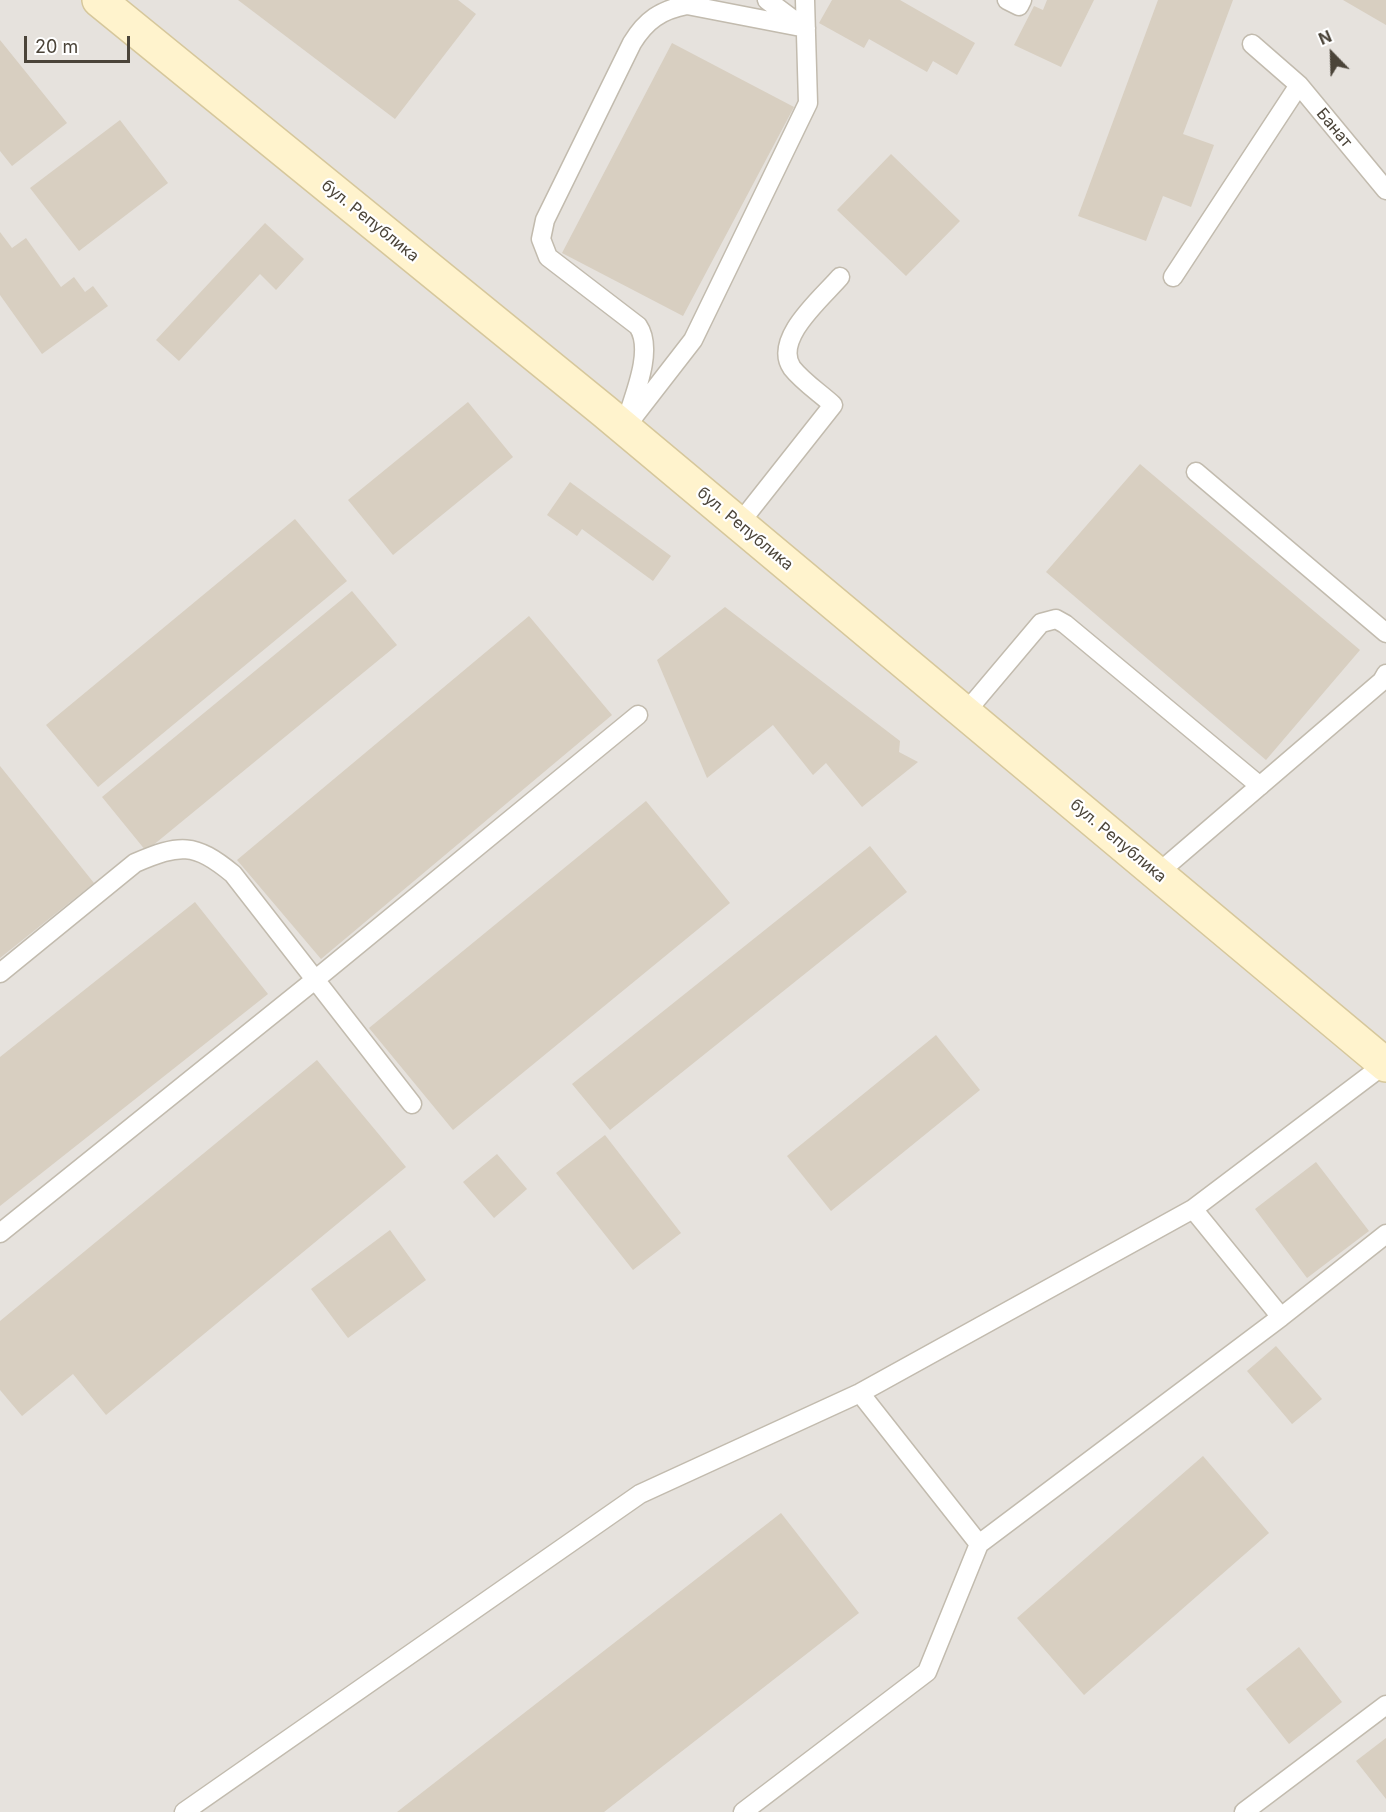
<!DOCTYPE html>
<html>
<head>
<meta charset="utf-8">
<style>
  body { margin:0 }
  #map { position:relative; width:1386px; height:1812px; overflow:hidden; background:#f6f3ec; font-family:Inter,sans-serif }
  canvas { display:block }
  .north { position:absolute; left:1302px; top:24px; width:60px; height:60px; -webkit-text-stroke:4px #fff; paint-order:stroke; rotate:337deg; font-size:16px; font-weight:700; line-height:24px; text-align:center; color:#4b4439 }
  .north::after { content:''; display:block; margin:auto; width:21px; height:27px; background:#4b4439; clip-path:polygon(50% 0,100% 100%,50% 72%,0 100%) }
  .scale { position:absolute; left:24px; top:36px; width:106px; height:27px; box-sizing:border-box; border:3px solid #4b4439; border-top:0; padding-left:8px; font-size:18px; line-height:21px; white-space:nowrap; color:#4b4439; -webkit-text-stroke:4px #fff; paint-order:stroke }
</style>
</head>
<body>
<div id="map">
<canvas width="1386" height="1812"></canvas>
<div class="north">N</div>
<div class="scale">20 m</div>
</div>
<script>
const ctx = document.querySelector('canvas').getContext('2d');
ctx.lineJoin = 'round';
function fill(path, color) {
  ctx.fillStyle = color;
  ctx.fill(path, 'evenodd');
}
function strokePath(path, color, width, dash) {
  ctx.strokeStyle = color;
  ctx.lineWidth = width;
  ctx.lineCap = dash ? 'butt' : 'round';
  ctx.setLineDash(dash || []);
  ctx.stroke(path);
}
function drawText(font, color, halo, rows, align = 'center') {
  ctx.font = font + ' Inter,sans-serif';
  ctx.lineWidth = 4.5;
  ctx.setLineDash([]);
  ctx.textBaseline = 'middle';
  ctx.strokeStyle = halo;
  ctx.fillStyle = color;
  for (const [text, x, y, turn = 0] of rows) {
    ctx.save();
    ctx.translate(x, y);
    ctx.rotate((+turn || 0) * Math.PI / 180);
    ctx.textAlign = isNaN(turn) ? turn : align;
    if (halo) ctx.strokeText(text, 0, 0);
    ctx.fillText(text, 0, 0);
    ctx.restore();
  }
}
fill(new Path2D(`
  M0,0H1386V1812H0Z`), '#e6e2dd');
fill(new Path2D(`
  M238,0H458L476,14L395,119Z
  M832,0H900L975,43L957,75L933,61L927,72L869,39L864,48L819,23Z
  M1047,0H1094L1061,67L1014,45L1034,6L1043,10Z
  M1158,0H1233L1183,134L1214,145L1191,207L1163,196L1146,241L1078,216Z
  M1343,0H1386V25Z
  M0,40L67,123L12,166L0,151Z
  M672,43L794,107L683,316L562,253Z
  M120,120L168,183L79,251L30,188Z
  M891,154L960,221L906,276L837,210Z
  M265,223L304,259L276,290L260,274L179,361L156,340Z
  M0,232L12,248L26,238L61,287L74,277L85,292L93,286L108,306L42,354L0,295Z
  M468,402L513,457L393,555L348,500Z
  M1140,464L1360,650L1266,760L1046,572Z
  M570,482L671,556L653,581L582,529L577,536L547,515Z
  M295,519L347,581L98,787L46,725Z
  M352,591L397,645L146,851L102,797Z
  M725,607L900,741L899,752L918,762L862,807L826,763L813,775L773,725L707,778L657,660Z
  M529,616L612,715L321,959L237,860Z
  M0,766L94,883L0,958Z
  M646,801L730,903L453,1130L369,1028Z
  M870,846L907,892L610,1130L572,1084Z
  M195,902L268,994L0,1206V1057Z
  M936,1035L980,1090L831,1211L787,1156Z
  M317,1060L406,1167L106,1415L73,1374L22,1416L0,1390V1321Z
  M605,1135L681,1233L633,1270L556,1173Z
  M497,1154L527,1189L494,1218L463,1182Z
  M1316,1162L1369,1231L1307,1278L1255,1209Z
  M390,1230L426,1280L348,1338L311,1289Z
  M1276,1346L1322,1399L1292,1424L1247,1371Z
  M1203,1456L1269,1533L1084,1695L1017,1618Z
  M781,1513L859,1613L604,1812H397Z
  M1299,1647L1342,1702L1289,1744L1246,1689Z
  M1386,1738V1799L1356,1761Z`), '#d8cfc1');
const lane = new Path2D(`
  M767,0L799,24
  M1007,0L1019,6L1022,0
  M1252,44L1299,85L1386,190
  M1173,277L1299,85
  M631,420L693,340L808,103L805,0
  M624,428C632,400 655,351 638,326L548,257L541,239L545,220L632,43C646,20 661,10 687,5L806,28
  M1196,472L1386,633
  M739,524L833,405C820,393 803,382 792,368C772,339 823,297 840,277
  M965,713L1041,623L1056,619L1065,624L1260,786
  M1157,874L1382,681L1386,674
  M0,973L135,863C180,844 194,842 233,874L412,1104
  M1193,1209L1281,1317
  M0,1233L316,979L638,715
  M860,1393L979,1544
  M184,1812L640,1494L860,1393L1193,1209L1385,1064
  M743,1812L927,1672L979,1544L1281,1317L1386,1234
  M1244,1812L1386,1705`);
const secondary = new Path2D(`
  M99,0L604,411L1386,1065`);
strokePath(lane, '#c2bbae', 21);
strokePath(secondary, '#d6c79b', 36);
strokePath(lane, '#fff', 18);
strokePath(secondary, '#fff3cd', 33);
drawText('16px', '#4b4439', '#fff', [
  ["Банат",1334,128,50],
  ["бул. Република",370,221,39],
  ["бул. Република",745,529,40],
  ["бул. Република",1118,841,40]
]);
</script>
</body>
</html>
